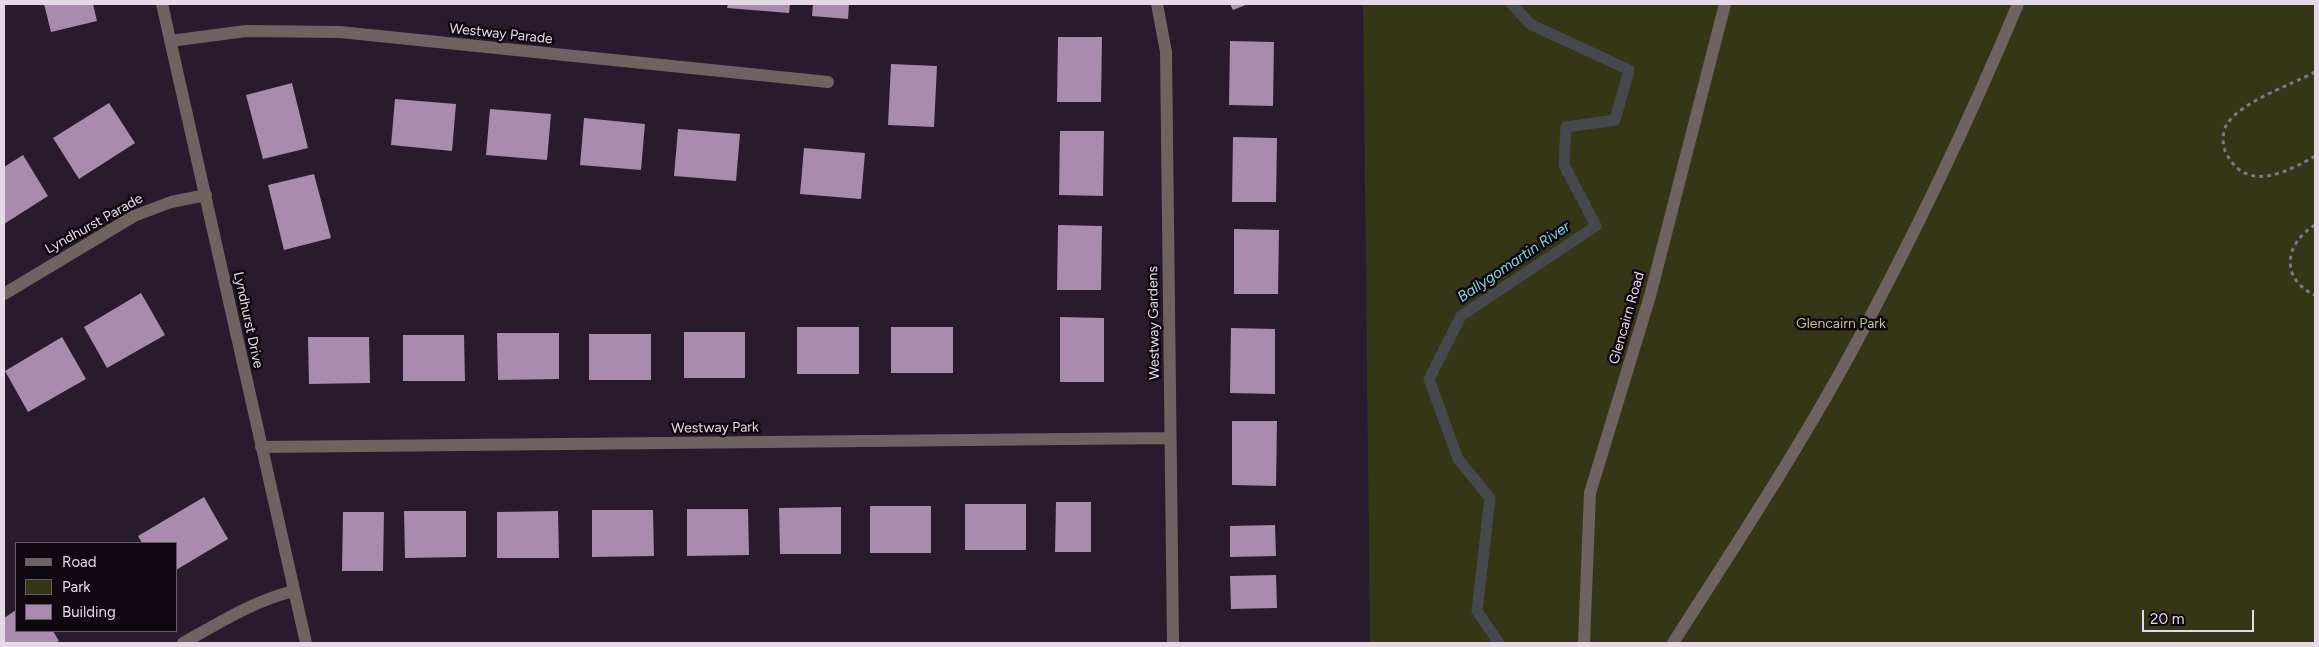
<!DOCTYPE html>
<html>
<head>
<meta charset="utf-8">
<style>
  body { margin:0 }
  #map { position:relative; width:2319px; height:647px; overflow:hidden; background:#2a1a2d; font-family:Figtree,sans-serif }
  canvas { display:block }
  .frame { position:absolute; inset:0; border:5px solid #e5d9e7; pointer-events:none }
  .legend { position:absolute; left:15px; top:542px; width:162px; height:90px; box-sizing:border-box; background:#0f0810; border:1px solid #655c66; margin:0; padding:6px 9px; list-style:none; font-size:15px; color:#e5d9e7 }
  .legend li { display:flex; align-items:center; gap:10px; height:25px }
  .legend b { width:25px; border:1px solid #655c66 }
  .scale { position:absolute; left:2142px; top:610px; width:112px; height:22px; box-sizing:border-box; border:2px solid #e5d9e7; border-top:0; padding-left:6px; font-size:15px; line-height:18px; white-space:nowrap; color:#e5d9e7; -webkit-text-stroke:4px #0f0810; paint-order:stroke }
</style>
</head>
<body>
<div id="map">
<canvas width="2319" height="647"></canvas>
<div class="frame"></div>
<ul class="legend">
<li><b style="height:6px;background:#716262"></b>Road</li>
<li><b style="height:14px;background:#353616"></b>Park</li>
<li><b style="height:14px;background:#a88bad"></b>Building</li>
</ul>
<div class="scale">20 m</div>
</div>
<script>
const ctx = document.querySelector('canvas').getContext('2d');
ctx.lineJoin = 'round';
function fill(path, color) {
  ctx.fillStyle = color;
  ctx.fill(path, 'evenodd');
}
function strokePath(path, color, width, dash) {
  ctx.strokeStyle = color;
  ctx.lineWidth = width;
  ctx.lineCap = dash ? 'butt' : 'round';
  ctx.setLineDash(dash || []);
  ctx.stroke(path);
}
function drawText(font, color, halo, rows, align = 'center') {
  ctx.font = font + ' Figtree,sans-serif';
  ctx.lineWidth = 5;
  ctx.setLineDash([]);
  ctx.textBaseline = 'middle';
  ctx.strokeStyle = halo;
  ctx.fillStyle = color;
  for (const [text, x, y, turn = 0] of rows) {
    ctx.save();
    ctx.translate(x, y);
    ctx.rotate((+turn || 0) * Math.PI / 180);
    ctx.textAlign = isNaN(turn) ? turn : align;
    if (halo) ctx.strokeText(text, 0, 0);
    ctx.fillText(text, 0, 0);
    ctx.restore();
  }
}
fill(new Path2D(`
  M1363,4H2315V643H1370Z`), '#353616');
strokePath(new Path2D(`
  M1499,643L1477,611L1490,498L1458,459L1429,379L1461,316L1596,226L1564,165L1566,127L1615,120L1629,70L1530,24L1512,4`), '#45494e', 11);
fill(new Path2D(`
  M44,4H93L97,21L51,32Z
  M728,4H790L789,13L727,8Z
  M813,4H849L848,19L812,16Z
  M1230,4H1248L1233,10Z
  M1058,37H1102L1101,102H1057Z
  M1230,41L1274,42L1273,106L1229,105Z
  M891,64L937,66L934,127L888,125Z
  M292,83L308,148L263,159L246,95Z
  M395,99L456,104L452,151L391,145Z
  M109,103L135,143L79,179L53,138Z
  M490,109L551,114L547,160L486,155Z
  M584,118L645,124L641,170L580,165Z
  M678,129L740,134L736,181L674,176Z
  M1060,131H1104L1103,196L1059,195Z
  M1233,137L1277,138L1276,202H1232Z
  M804,148L865,153L861,199L800,194Z
  M23,155L48,196L4,224V167Z
  M314,174L331,238L284,250L268,185Z
  M1058,225L1102,226L1101,290H1057Z
  M1234,229L1279,230L1278,294H1234Z
  M141,293L165,335L107,368L84,327Z
  M1060,317L1104,318V382H1060Z
  M797,327H859V374H797Z
  M891,327H953V373H891Z
  M1231,328L1275,329V394L1230,393Z
  M684,332H745V378H684Z
  M497,333H559V379L498,380Z
  M589,334H651V380H589Z
  M403,335H464L465,381H403Z
  M62,337L86,379L28,412L5,371Z
  M308,337H369L370,383L309,384Z
  M1232,421H1277L1276,486L1232,485Z
  M204,497L228,539L176,570V543H142L138,536Z
  M1056,502H1091V552H1055Z
  M965,504H1026V550H965Z
  M870,506H931V553H870Z
  M841,507V554H780L779,508Z
  M687,509H748L749,555L687,556Z
  M592,510H653L654,556L592,557Z
  M404,511H466V557L405,558Z
  M558,511L559,558H497V512Z
  M343,512H384L383,571H342Z
  M1275,525L1276,556L1230,557V526Z
  M1276,575L1277,608L1231,609L1230,576Z
  M16,610V631H53L59,641L55,643H4V618Z`), '#a88bad');
strokePath(new Path2D(`
  M2315,72C2291,85 2242,101 2227,124C2222,132 2222,145 2226,153C2247,194 2287,172 2315,156
  M2315,225C2284,244 2280,279 2315,295`), '#837485', 3, [4, 4]);
strokePath(new Path2D(`
  M162,4L306,643
  M1157,4L1166,52L1173,643
  M170,41L246,31L340,32L828,82
  M4,294L134,216L171,202L206,195
  M261,447L1170,438
  M183,643C219,623 253,601 294,591
  M1584,643L1590,493L1650,296L1725,4
  M1673,643C1735,546 1799,449 1854,347C1914,236 1969,121 2018,4`), '#716262', 12);
drawText('14px', '#e5d9e7', '#0f0810', [
  ["Westway Parade",501,34,6],
  ["Lyndhurst Parade",94,224,-29],
  ["Glencairn Road",1627,318,-74],
  ["Lyndhurst Drive",248,320,78],
  ["Westway Gardens",1154,323,-91],
  ["Westway Park",715,428,-1]
]);
drawText('14px', '#c0c37f', '#0f0810', [
  ["Glencairn Park",1841,324]
]);
drawText('italic 15px', '#7bd8db', '#0f0810', [
  ["Ballygomartin River",1514,262,-34]
]);
</script>
</body>
</html>
